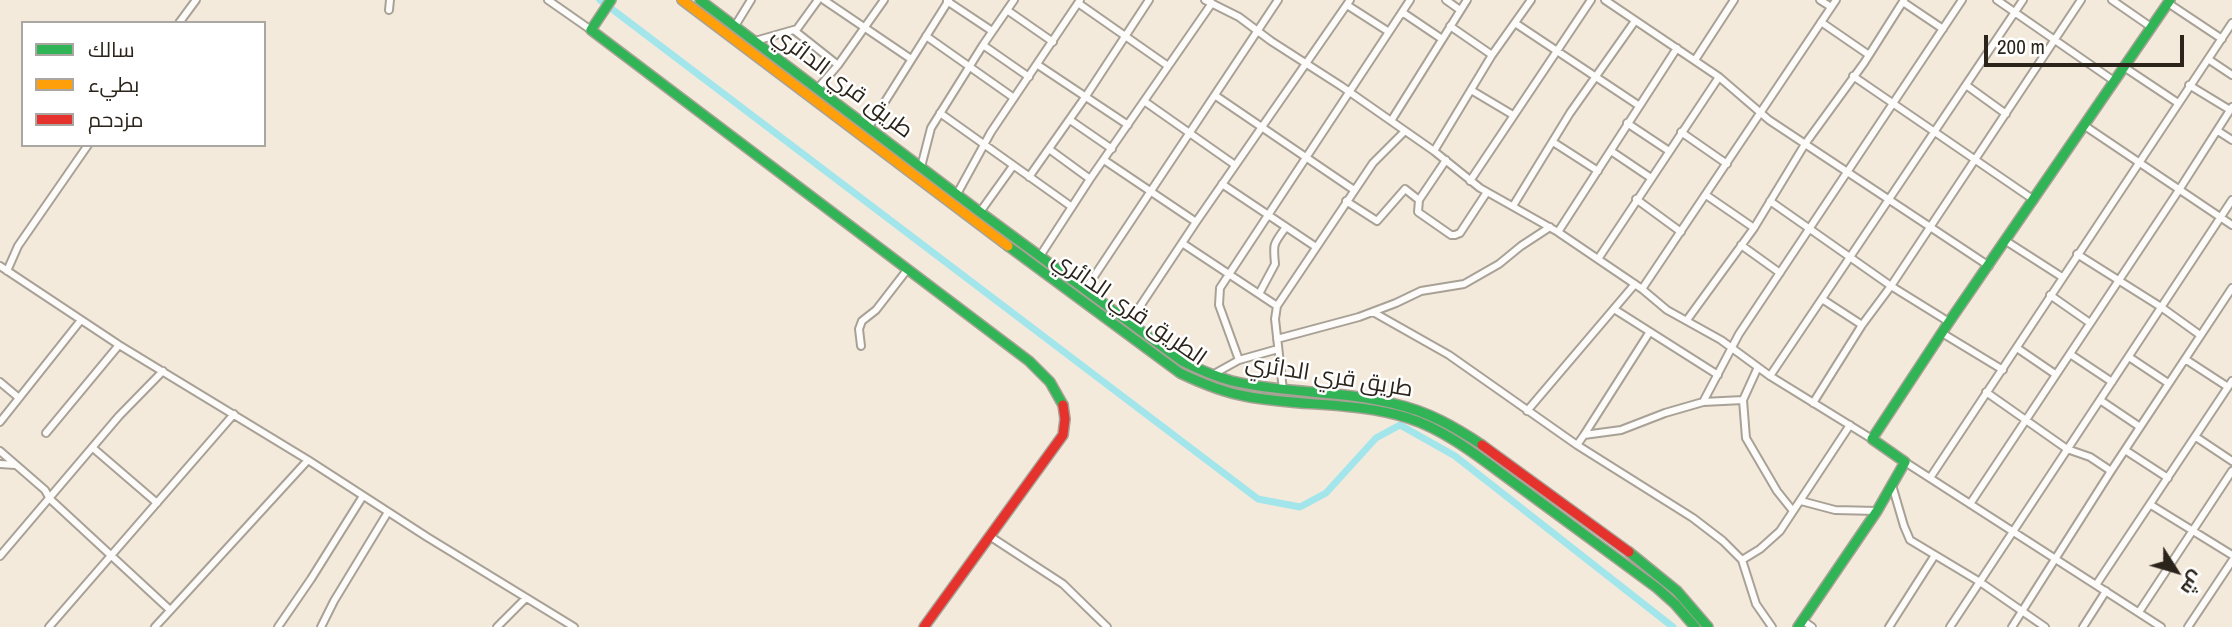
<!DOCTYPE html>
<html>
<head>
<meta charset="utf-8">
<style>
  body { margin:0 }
  #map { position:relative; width:2232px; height:627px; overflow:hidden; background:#f4eadc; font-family:"Archivo Narrow",Cairo,sans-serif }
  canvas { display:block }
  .legend { position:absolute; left:21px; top:21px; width:245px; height:126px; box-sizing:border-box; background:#fff; border:2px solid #aaa7a3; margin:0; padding:9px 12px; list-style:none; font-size:21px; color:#2b241a }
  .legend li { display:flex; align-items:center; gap:14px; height:35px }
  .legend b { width:35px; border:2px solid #aaa7a3 }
  .north { position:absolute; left:2141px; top:536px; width:70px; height:70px; -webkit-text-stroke:5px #fff; paint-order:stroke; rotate:127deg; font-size:19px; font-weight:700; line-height:28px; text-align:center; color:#2b241a }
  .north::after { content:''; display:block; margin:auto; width:24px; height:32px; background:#2b241a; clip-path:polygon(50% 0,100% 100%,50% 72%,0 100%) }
  .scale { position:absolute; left:1984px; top:35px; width:200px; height:32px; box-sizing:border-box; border:4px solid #2b241a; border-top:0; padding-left:9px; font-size:21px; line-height:24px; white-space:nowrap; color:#2b241a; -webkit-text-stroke:5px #fff; paint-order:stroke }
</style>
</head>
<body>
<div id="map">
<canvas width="2232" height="627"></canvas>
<ul class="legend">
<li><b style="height:9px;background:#30b455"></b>سالك</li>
<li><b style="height:9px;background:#ff9f0a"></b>بطيء</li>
<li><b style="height:9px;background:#e5322d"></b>مزدحم</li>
</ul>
<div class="north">ش</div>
<div class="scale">200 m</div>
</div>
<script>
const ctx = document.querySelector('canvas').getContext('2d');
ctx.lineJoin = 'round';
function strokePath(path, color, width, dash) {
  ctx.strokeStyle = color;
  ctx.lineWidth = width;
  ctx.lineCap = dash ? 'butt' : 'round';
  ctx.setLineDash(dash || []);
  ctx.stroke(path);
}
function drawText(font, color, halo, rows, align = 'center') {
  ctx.font = font + ' "Archivo Narrow",Cairo,sans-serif';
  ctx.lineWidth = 5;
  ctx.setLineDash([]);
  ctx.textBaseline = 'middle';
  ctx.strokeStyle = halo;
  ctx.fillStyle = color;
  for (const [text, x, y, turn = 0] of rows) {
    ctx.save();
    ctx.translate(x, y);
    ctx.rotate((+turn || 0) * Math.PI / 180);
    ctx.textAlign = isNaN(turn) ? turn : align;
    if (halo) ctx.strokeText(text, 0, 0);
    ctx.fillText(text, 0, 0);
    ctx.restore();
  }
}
strokePath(new Path2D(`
  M600,0L1258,499L1300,507L1326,493L1376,438L1400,425L1455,456L1673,627`), '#a2e6ec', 7);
const street = new Path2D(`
  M548,0L591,30
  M824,0L911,59
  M1205,0L1239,17L1271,41L1341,86L1434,151L1480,188L1558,232L1642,289L1667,310L1721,340L1770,376L1872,439
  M1446,0L1460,10
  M1605,0L1719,77L1769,120L1989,266
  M1820,0L1831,7
  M1997,0L2114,81
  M2112,0L2151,27
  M947,1L992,31
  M1903,2L1943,29
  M1078,3L1168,66
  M2168,3L2222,39
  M1347,5L1389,32
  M389,10L390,0
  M1007,10L1053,42
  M1402,12L1442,39
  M1821,22L1869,55
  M179,23L196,0
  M1515,23L1638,105
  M735,26L751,0
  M1450,26L1492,55
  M795,31L838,65
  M926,36L1014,98
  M755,41L797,29L818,0
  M983,45L1029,77
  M2208,59L2232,75
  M1695,60L1734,0
  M1038,65L1128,125
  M2124,67L2178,103
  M1853,76L2034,200
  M1966,85L2006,114
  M2189,85L2230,110
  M818,88L838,65L884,0
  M1471,90L1513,115
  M1216,96L1354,190
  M1144,101L1235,165
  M940,113L1072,207
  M1070,120L1112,149
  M1391,121L1467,0
  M1627,123L1669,151
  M2085,126L2232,225
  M869,127L949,0
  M2218,131L2232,140
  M1681,132L1727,164
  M1553,142L1598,171
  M1049,149L1090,179
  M1434,151L1492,55L1531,0
  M1611,151L1651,178
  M1104,160L1196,222
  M1446,160L1419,200L1418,212L1451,235H1455L1460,233L1487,192
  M921,167L931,128L983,45L1014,0
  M1029,177L1086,96L1149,0
  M1470,181L1591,0
  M1222,184L1316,247
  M957,194L991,132L1080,0
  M1706,195L1754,228
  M1636,199L1681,232
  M1346,201L1377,221L1405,189L1419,200
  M1770,201L1891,286L1949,322
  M1513,206L1570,113L1635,21
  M980,212L1013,166
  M1558,232L1677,48
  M2006,241L2062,277
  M1182,243L1277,306
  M1741,245L1780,273
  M2077,254L2161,307L2200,335
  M1040,256L1090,179L1212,3
  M1598,259L1719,77
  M0,266L119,345L308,460L427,537L574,627
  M7,271L18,246L88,145
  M1642,289L1836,0
  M1085,290L1278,0
  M1259,294L1275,264C1273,243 1273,245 1286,227
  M2050,295L2090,323
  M1822,299L1862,325
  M1614,309L1718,375
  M1373,312L1449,355L1577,445L1693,518L1723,541L1742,560L1756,604L1772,627
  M1687,320L1754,228L1805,144L1864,63L1904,0
  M1129,323L1196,222L1350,0
  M1942,333L2003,370
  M1277,339L1359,317L1396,303L1421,291L1464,284L1499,264L1521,246L1550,227
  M861,346L859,329L862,321L876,310L907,270
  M2017,348L2055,374
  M2070,354L2112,382
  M2129,357L2168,383
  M2185,359L2228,387
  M1239,360L1219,305L1220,288L1410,0
  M1758,367L1743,400L1746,438L1777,491L1793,511
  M1212,375L1239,360L1278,349
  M1770,376L2023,0
  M0,382L19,398
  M1283,390L1275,319L1277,306L1373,163L1405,131
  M1986,392L2067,449L2090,457L2111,471
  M2100,400L2140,427
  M1703,402L1739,334L1962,0
  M1813,403L1862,325L1891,286L2081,0
  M1527,411L1635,284
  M0,422L81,320
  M46,433L119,345
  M1584,435L1649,333
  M2196,437L2232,461
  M1577,445L1584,435L1621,430L1665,413L1703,402L1743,400
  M93,448L157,503
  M2125,450L2168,478
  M0,451L45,490L50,499L170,610
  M1905,462L2161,627
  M0,464L15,465
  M1930,478L2232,23
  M1892,485L1904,526L1910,540L1980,582L2045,627
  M1801,501L1835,510L1877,511
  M1970,504L2179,190L2232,107
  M2151,505L2232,555
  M991,537L1063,584L1107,627
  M0,556L119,416L163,371
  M1742,560L1760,549L1780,531L1850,425
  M2096,585L2232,381
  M2139,612L2232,471
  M1802,620L1812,627
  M49,627L234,414
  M155,627L308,460
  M278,627L311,579L363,496
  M321,627L334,601L388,512
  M497,627L525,599
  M1889,627L1935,555
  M1950,627L2232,200
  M2012,627L2111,471L2232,288
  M2083,627L2106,591
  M2188,627L2232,561`);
const fast = new Path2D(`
  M611,0L591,30L1029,361L1050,382L1063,405
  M700,0L980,212L1182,361C1198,369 1214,376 1232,381C1285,394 1342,390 1395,404C1427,411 1455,427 1482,445
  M1008,246L1180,373C1201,383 1222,392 1245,396C1299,407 1355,401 1408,418C1449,431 1485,462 1520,487C1566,521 1611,554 1657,588L1675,604L1695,627
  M1629,552L1677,591L1708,627
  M1798,627L1877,511L1905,462L1872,439L1949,322L2170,0`);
const slow = new Path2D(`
  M682,0L1008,246`);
const jam = new Path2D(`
  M1482,445L1629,552
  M924,627L1063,435L1065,419L1063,405`);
strokePath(street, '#a8a196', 10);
strokePath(fast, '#a8a196', 12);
strokePath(slow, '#a8a196', 12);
strokePath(jam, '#a8a196', 12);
strokePath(street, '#fdfcfa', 6);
strokePath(fast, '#30b455', 9);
strokePath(slow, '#ff9f0a', 9);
strokePath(jam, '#e5322d', 9);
drawText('23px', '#2b241a', '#fff', [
  ["طريق قري الدائري",842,83,37],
  ["الطريق قري الدائري",1129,309,35],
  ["طريق قري الدائري",1329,377,9]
]);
</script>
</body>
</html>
